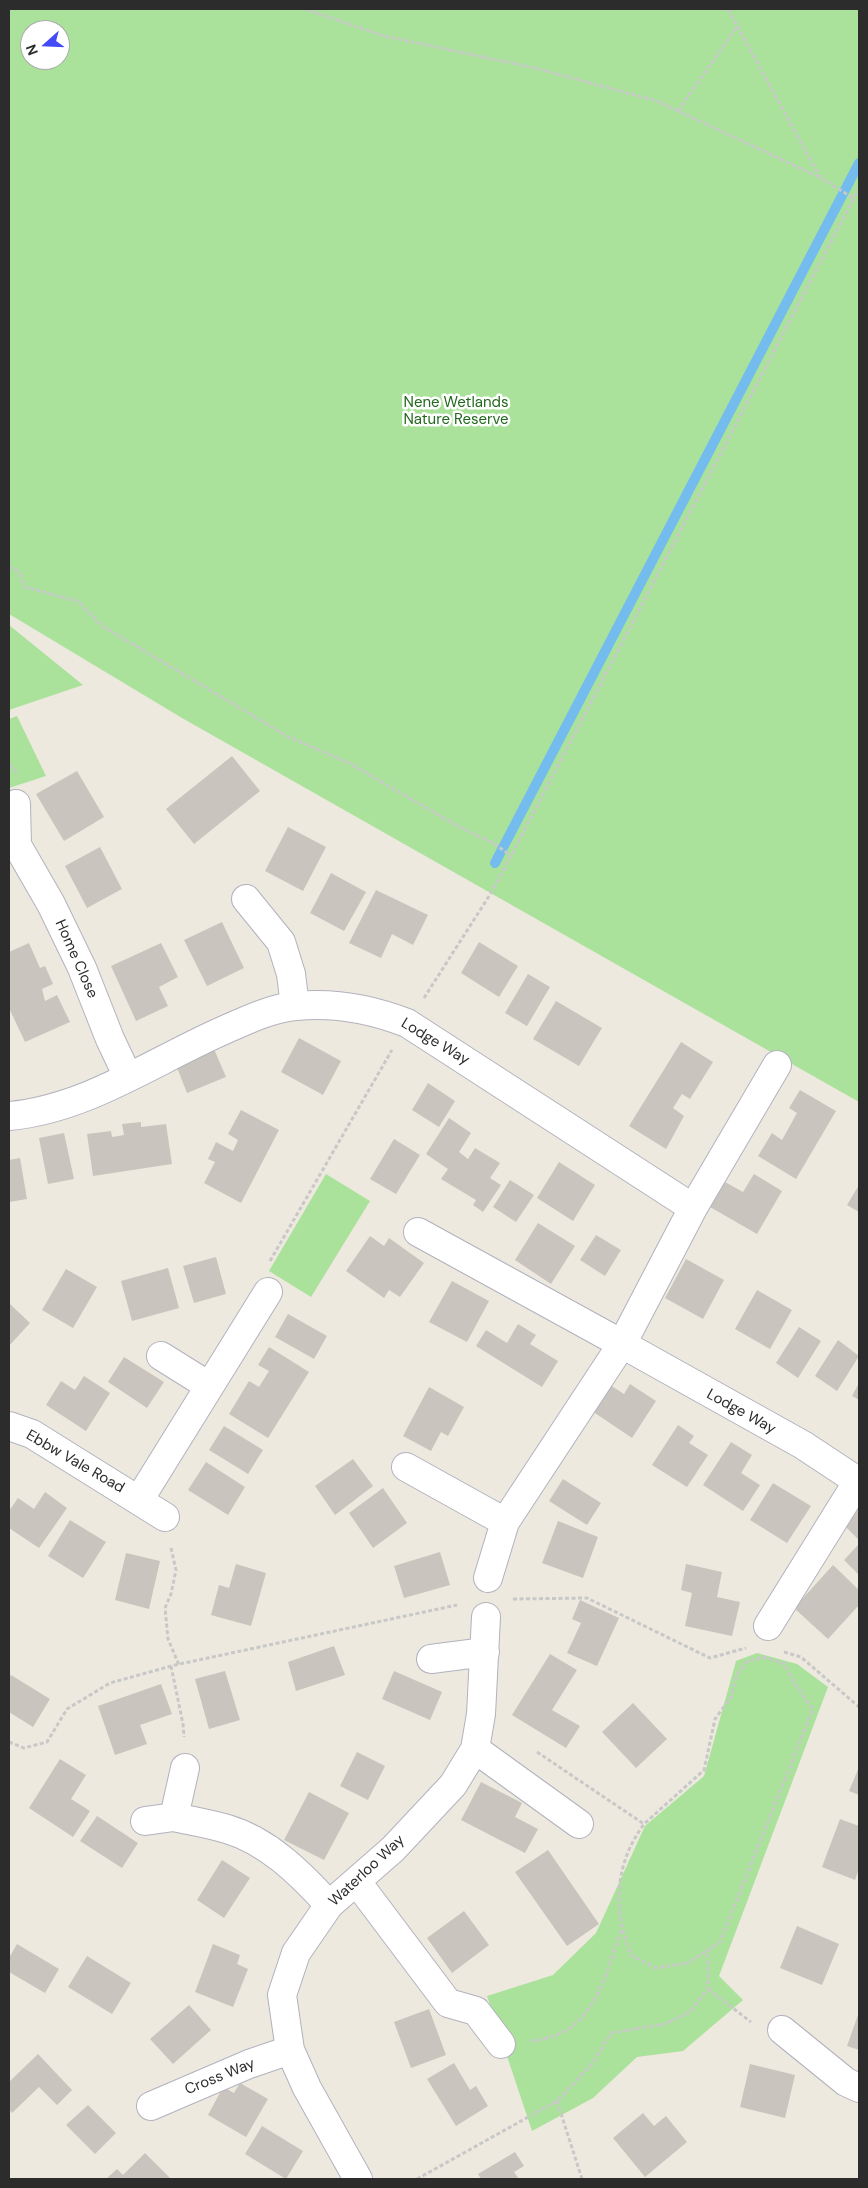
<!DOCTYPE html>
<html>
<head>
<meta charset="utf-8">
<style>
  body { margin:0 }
  #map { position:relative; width:868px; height:2188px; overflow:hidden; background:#ede9de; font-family:"DM Sans",sans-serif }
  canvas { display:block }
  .frame { position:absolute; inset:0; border:10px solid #2c2c2c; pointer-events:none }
  .north { position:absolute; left:20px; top:20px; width:50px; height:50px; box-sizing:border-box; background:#fff; border:1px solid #ababab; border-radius:50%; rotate:250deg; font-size:14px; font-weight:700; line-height:20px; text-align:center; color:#2c2c2c }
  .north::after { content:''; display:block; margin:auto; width:18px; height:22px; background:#424bf7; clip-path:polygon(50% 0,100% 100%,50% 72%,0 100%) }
</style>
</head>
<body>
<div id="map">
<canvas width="868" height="2188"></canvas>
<div class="frame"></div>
<div class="north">N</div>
</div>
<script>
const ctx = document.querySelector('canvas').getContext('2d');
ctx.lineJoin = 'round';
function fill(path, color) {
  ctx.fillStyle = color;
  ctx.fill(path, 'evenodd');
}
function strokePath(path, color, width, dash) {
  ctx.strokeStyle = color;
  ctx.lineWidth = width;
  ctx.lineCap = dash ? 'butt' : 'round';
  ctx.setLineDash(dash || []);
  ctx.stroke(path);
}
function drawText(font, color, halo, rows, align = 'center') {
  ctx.font = font + ' "DM Sans",sans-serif';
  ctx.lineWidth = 5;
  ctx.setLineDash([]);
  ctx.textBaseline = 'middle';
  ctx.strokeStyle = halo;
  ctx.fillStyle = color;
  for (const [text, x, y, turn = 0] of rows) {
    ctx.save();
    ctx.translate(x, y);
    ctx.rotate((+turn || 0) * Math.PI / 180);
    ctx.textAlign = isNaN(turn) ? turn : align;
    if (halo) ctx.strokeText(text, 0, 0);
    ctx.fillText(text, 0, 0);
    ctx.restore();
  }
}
fill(new Path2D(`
  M9,9H859V1102L182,718L9,614ZM30,30H60V60H30Z
  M9,625L83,685L9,710Z
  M17,716L46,776L9,788V719Z
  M326,1174L370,1201L311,1297L269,1271Z
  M757,1653L797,1664L828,1687L719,1976L743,2000L683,2051L637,2057L593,2098L532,2131L487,1996L553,1975L596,1933L645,1826L704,1776L736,1661Z`), '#aae29c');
strokePath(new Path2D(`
  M495,863L859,163`), '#74bced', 10);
fill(new Path2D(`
  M232,756L260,791L194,844L166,809Z
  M77,771L104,817L64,841L36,794Z
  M288,827L326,847L303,891L265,871Z
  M100,847L122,889L87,908L65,866Z
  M331,873L366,892L344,931L310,913Z
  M376,890L428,915L413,945L392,934L381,958L349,943Z
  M222,922L244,968L207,986L184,940Z
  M479,942L518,966L499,997L461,973Z
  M29,943L40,968L45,966L53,984L42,989L45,1001L57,995L70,1022L25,1042L9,1008V952Z
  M161,943L178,977L159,987L168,1006L136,1021L111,966Z
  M528,974L550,987L527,1026L505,1013Z
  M556,1001L602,1028L579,1066L533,1039Z
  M299,1038L341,1061L323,1095L281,1072Z
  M681,1042L713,1062L690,1099L682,1094L673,1108L684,1116L666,1149L629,1126Z
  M214,1049L226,1077L187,1093L176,1065Z
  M428,1083L455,1101L439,1127L412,1110Z
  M800,1090L836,1111L796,1179L758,1156L772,1133L782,1140L797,1113L789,1108Z
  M241,1110L279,1130L241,1203L204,1183L215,1162L208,1159L216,1142L233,1151L238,1140L228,1134Z
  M449,1118L471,1133L459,1152L468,1159L475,1148L500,1163L490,1178L501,1185L483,1212L473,1205L476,1200L441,1179L448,1169L426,1154Z
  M141,1122V1127L166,1124L172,1164L93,1176L87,1134L111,1131L112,1137L124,1135L122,1124Z
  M64,1133L74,1179L48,1184L39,1138Z
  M394,1139L420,1155L396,1194L370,1179Z
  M20,1158L27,1199L9,1202V1160Z
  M559,1162L595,1185L573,1221L537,1198Z
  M754,1174L782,1191L757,1234L710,1207L725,1182L743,1192Z
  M510,1180L534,1195L516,1222L493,1207Z
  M859,1185V1212L847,1205Z
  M538,1223L575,1246L551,1284L515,1260Z
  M596,1235L621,1250L605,1276L580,1260Z
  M370,1236L384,1246L389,1238L424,1263L400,1297L389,1290L384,1298L346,1271Z
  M216,1257L226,1294L194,1303L183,1266Z
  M686,1259L724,1280L703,1319L665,1298Z
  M168,1268L179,1308L132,1321L121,1281Z
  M66,1269L97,1287L73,1328L42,1310Z
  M452,1281L489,1301L467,1342L429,1322Z
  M757,1290L792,1310L770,1349L735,1329Z
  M9,1303L30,1323L9,1346Z
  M288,1314L327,1336L314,1359L275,1337Z
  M518,1324L536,1335L530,1344L558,1361L542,1387L476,1346L486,1330L507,1343Z
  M799,1327L821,1341L798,1378L776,1363Z
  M838,1340L859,1356L837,1391L815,1376Z
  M269,1347L309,1372L268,1438L229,1414L249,1381L259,1387L269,1371L258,1365Z
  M124,1357L164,1382L147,1408L108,1382Z
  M84,1376L110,1393L86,1431L46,1405L61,1381L75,1390Z
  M607,1383L624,1394L630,1384L656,1401L632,1438L589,1409Z
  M859,1383V1400L852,1396Z
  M429,1387L464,1407L448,1436L441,1432L431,1451L403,1436Z
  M678,1425L694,1436L689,1443L708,1455L687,1487L652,1465Z
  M224,1426L263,1450L248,1474L209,1450Z
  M731,1442L752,1455L741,1473L760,1485L743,1511L703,1485Z
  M353,1459L373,1486L335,1515L315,1486Z
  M206,1462L245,1487L228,1515L188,1490Z
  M563,1479L601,1503L587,1525L549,1501Z
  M773,1483L811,1506L787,1543L750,1520Z
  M383,1488L407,1523L373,1548L349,1513Z
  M45,1492L67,1508L39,1548L9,1528V1511L18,1498L34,1509Z
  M859,1509V1540L844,1525Z
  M70,1520L106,1542L83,1578L48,1556Z
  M558,1521L598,1537L583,1578L542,1563Z
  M859,1544V1575L844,1560Z
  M440,1552L450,1585L404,1598L394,1566Z
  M126,1553L160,1561L149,1609L115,1600Z
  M236,1564L266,1573L251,1626L211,1615L219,1585L229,1588Z
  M686,1564L722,1572L717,1597L740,1602L732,1636L685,1626L692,1593L681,1590Z
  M833,1565L859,1590V1605L828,1639L794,1608Z
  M580,1600L619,1618L597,1666L567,1653L581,1623L572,1619Z
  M334,1646L345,1675L296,1691L288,1662Z
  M550,1654L577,1670L552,1710L580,1726L566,1748L512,1715Z
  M225,1671L240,1720L209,1729L195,1679Z
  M394,1671L442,1692L430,1720L382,1699Z
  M11,1675L50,1699L33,1727L9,1712V1679Z
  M161,1684L172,1714L140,1725L147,1744L115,1755L98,1706Z
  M633,1703L667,1739L636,1768L602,1732Z
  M357,1752L385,1766L368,1800L340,1786Z
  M60,1759L86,1775L71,1799L90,1811L73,1837L29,1808Z
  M859,1767V1795L849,1791Z
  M481,1782L522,1803L515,1817L538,1829L525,1853L461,1820Z
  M309,1792L349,1813L324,1860L284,1840Z
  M97,1816L138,1843L122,1868L80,1841Z
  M840,1819L859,1826V1869L855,1880L822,1867Z
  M548,1850L599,1924L567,1946L515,1872Z
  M222,1860L250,1878L224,1918L197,1900Z
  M464,1911L489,1945L452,1973L427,1938Z
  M797,1926L839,1944L822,1985L780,1968Z
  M17,1944L59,1969L45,1993L9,1972V1958Z
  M213,1944L240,1955L237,1964L248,1969L233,2007L195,1992Z
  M87,1956L131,1983L112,2014L68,1987Z
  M189,2005L211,2030L173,2064L150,2039Z
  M429,2009L446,2055L411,2068L394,2022Z
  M859,2012V2050L847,2046Z
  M38,2054L72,2090L57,2105L39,2087L12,2113L9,2109V2082Z
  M454,2063L470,2090L476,2086L488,2106L456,2126L427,2079Z
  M750,2064L795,2075L785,2118L740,2107Z
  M240,2083L268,2099L246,2137L208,2115L223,2087L234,2093Z
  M88,2105L116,2133L95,2154L66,2125Z
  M643,2113L654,2126L666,2116L687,2142L645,2177L613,2138Z
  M262,2126L303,2151L286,2179L245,2154Z
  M515,2152L524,2166L514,2172L519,2179H481L478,2174Z
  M145,2153L170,2178L169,2179H106L117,2169L123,2175Z`), '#c9c5be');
const minor = new Path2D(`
  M16,804L17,845L51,904L82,968L110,1039L128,1077
  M246,899L281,942L291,974L295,1006
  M9,1116C86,1109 152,1062 222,1031C245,1021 271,1008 296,1006C335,1002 371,1009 407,1023L693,1208L622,1344L803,1445L859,1482
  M693,1208L777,1065
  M418,1232L622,1344L505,1522L488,1578
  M161,1356L209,1386
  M9,1426L32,1434L165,1517
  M406,1467L505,1522
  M139,1500L268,1292
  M768,1626L858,1481
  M431,1659L485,1652
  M475,1749L579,1824
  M174,1817C192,1821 210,1824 227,1829C268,1841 301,1874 329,1905
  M145,1821L174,1817L185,1768
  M357,1882L448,2003L476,2011L501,2044
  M782,2030L846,2082L859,2088
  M151,2106L249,2064L290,2050
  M358,2179L307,2088L290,2050L282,1995L296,1953L329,1905L393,1849L453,1785L475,1749L481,1714L486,1617`);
strokePath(minor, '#b2b2bf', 30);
strokePath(new Path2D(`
  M305,9L384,36L535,68L657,101L821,178L853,198
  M728,9L820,177
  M678,111L736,28
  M9,567L19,572L25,587L77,601L104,627L289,737L349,763L454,824L495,844L511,856
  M9,765L18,773
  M424,998L491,893L511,856L859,188
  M270,1261L392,1050
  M171,1548L176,1570L171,1594L165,1608L168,1639L179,1665
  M513,1599L587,1598L710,1658L746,1648
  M784,1652L801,1657L859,1707
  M763,1657L785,1664L793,1681L813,1709L720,1942L688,1963L656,1968L631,1955C613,1909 614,1865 644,1824L704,1770L715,1719L731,1697L737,1675L746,1662Z
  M171,1666L183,1724L184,1737
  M9,1742L24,1748L47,1742L67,1709L110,1683L175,1665L457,1605
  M537,1752L644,1824
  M708,1989L751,2022
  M531,2041C594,2035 603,1981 621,1931
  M557,2101L582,2179
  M417,2179L557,2101L592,2064L611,2033L665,2024L690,2012L708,1989V1949`), '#c8c8c8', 3, [4, 2.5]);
strokePath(minor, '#fff', 28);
drawText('15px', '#21691c', '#fff', [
  ["Nene Wetlands",456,403],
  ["Nature Reserve",456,420]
]);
drawText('15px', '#2c2c2c', '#fff', [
  ["Home Close",76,959,66],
  ["Lodge Way",435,1042,31],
  ["Lodge Way",741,1412,29],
  ["Ebbw Vale Road",75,1462,30],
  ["Waterloo Way",367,1871,-43],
  ["Cross Way",220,2077,-22]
]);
</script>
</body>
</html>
